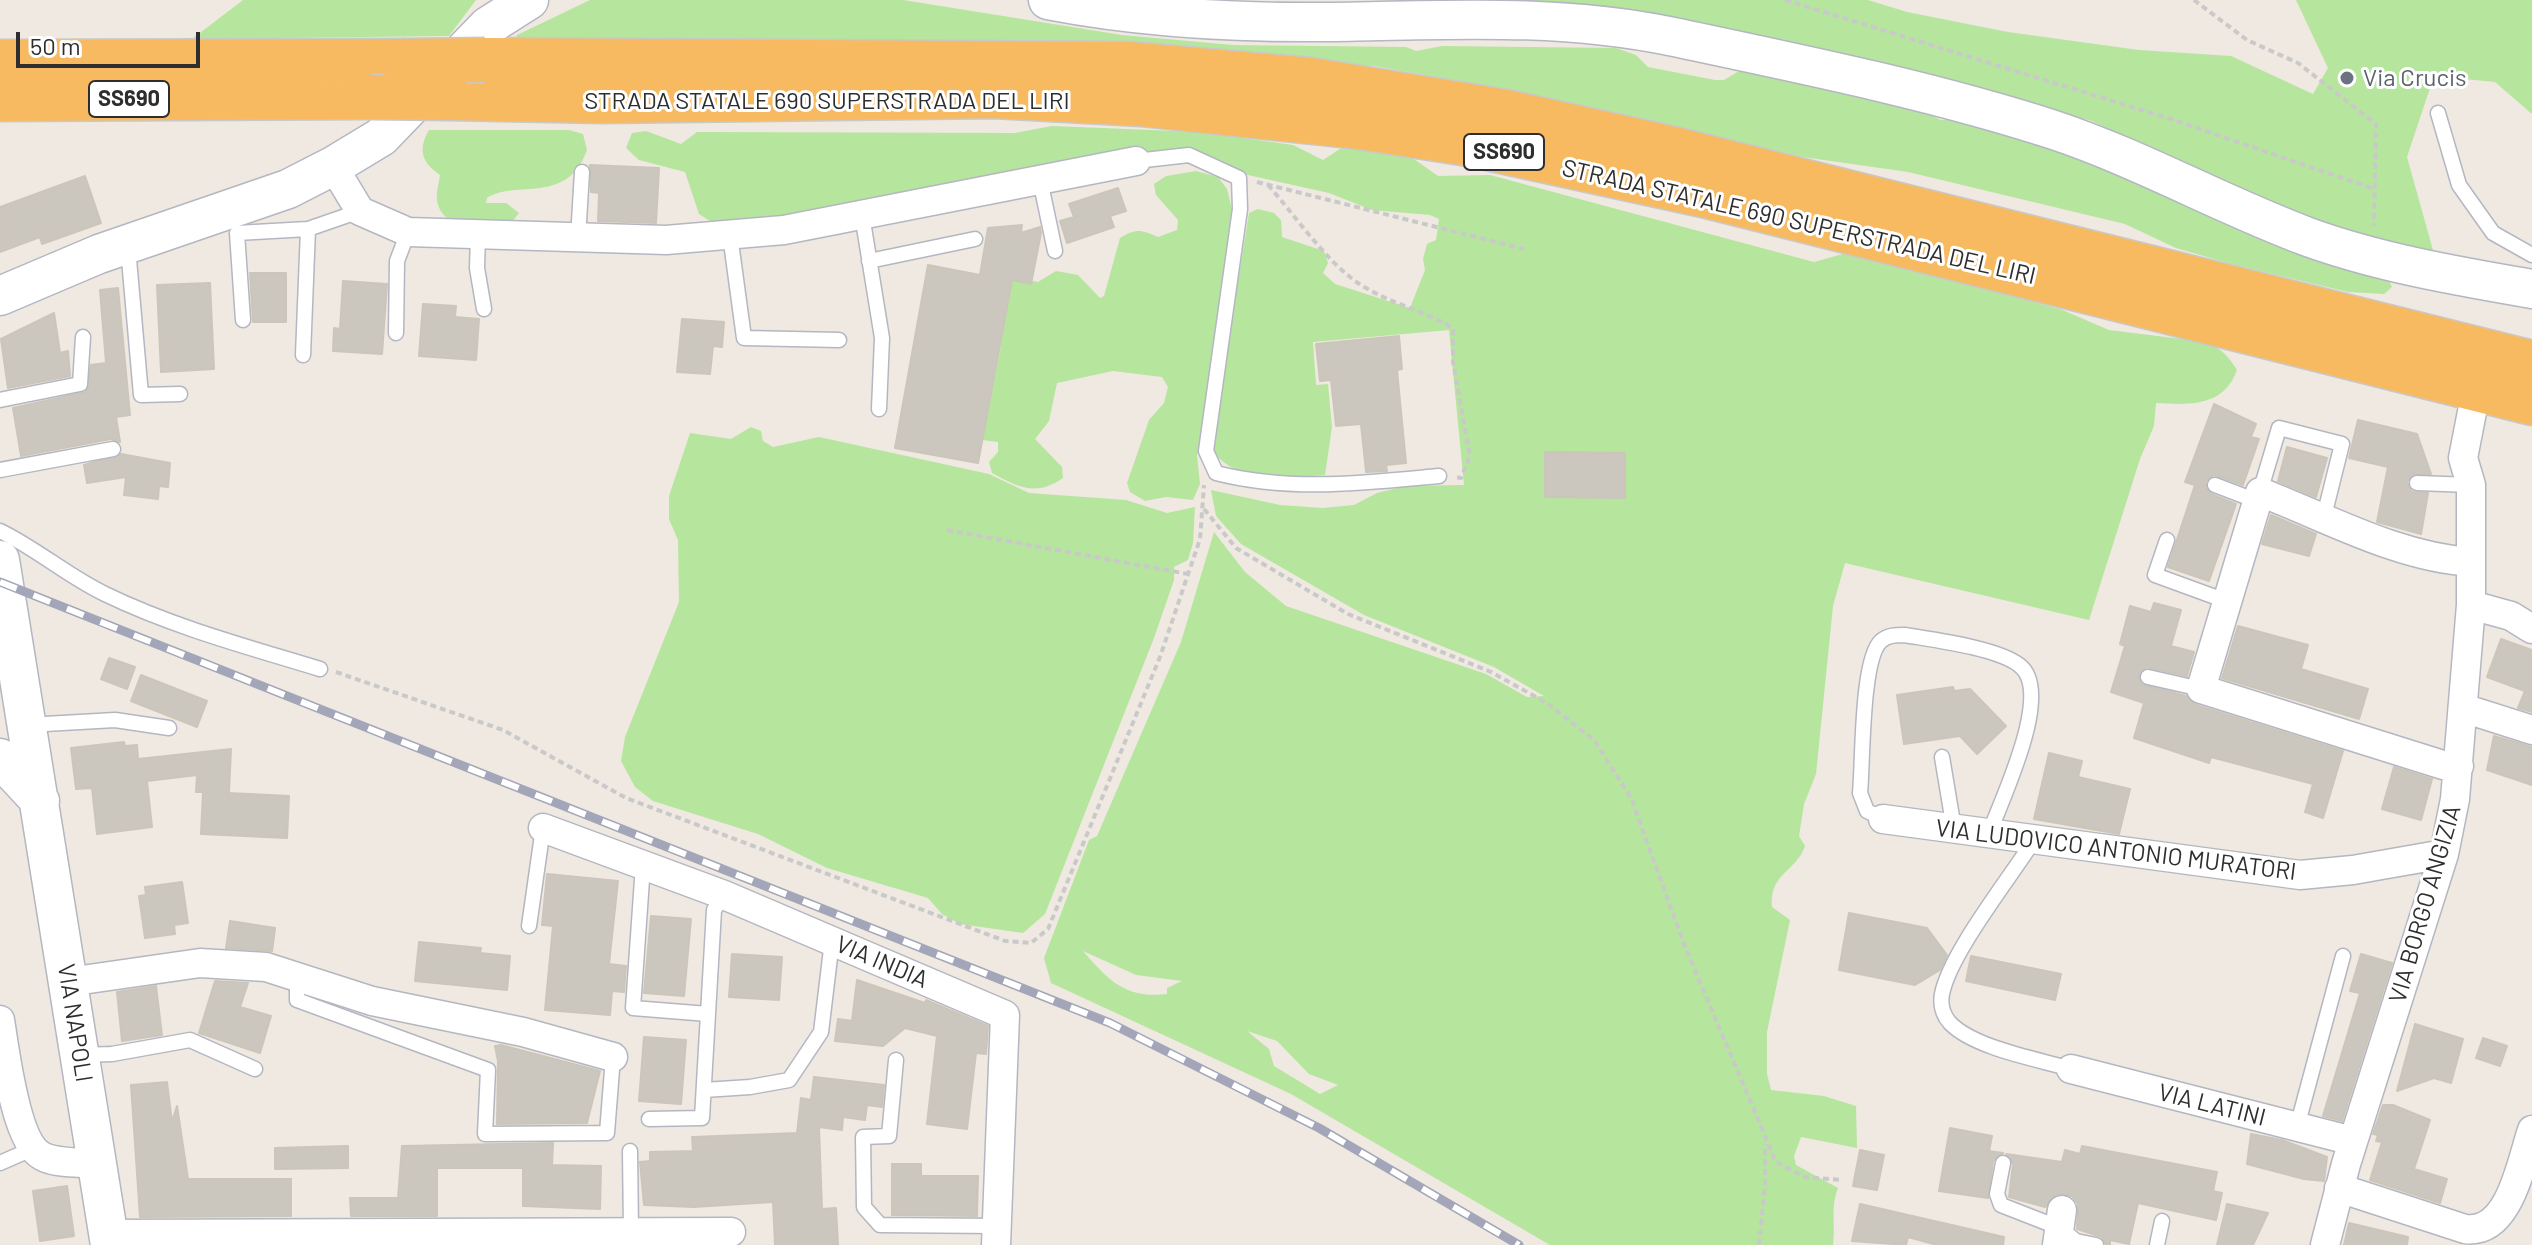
<!DOCTYPE html>
<html>
<head>
<meta charset="utf-8">
<style>
  body { margin:0 }
  #map { position:relative; width:2532px; height:1245px; overflow:hidden; background:#efe9e1; font-family:Barlow,sans-serif }
  canvas { display:block }
  .scale { position:absolute; left:16px; top:32px; width:184px; height:36px; box-sizing:border-box; border:4px solid #2e2e2e; border-top:0; padding-left:10px; font-size:24px; line-height:28px; white-space:nowrap; color:#2e2e2e; -webkit-text-stroke:6px #fff; paint-order:stroke }
</style>
</head>
<body>
<div id="map">
<canvas width="2532" height="1245"></canvas>
<div class="scale">50 m</div>
</div>
<script>
const ctx = document.querySelector('canvas').getContext('2d');
ctx.lineJoin = 'round';
function fill(path, color) {
  ctx.fillStyle = color;
  ctx.fill(path, 'evenodd');
}
function strokePath(path, color, width, dash) {
  ctx.strokeStyle = color;
  ctx.lineWidth = width;
  ctx.lineCap = dash ? 'butt' : 'round';
  ctx.setLineDash(dash || []);
  ctx.stroke(path);
}
function drawText(font, color, halo, rows, align = 'center') {
  ctx.font = font + ' Barlow,sans-serif';
  ctx.lineWidth = 6;
  ctx.setLineDash([]);
  ctx.textBaseline = 'middle';
  ctx.strokeStyle = halo;
  ctx.fillStyle = color;
  for (const [text, x, y, turn = 0] of rows) {
    ctx.save();
    ctx.translate(x, y);
    ctx.rotate((+turn || 0) * Math.PI / 180);
    ctx.textAlign = isNaN(turn) ? turn : align;
    if (halo) ctx.strokeText(text, 0, 0);
    ctx.fillText(text, 0, 0);
    ctx.restore();
  }
}
fill(new Path2D(`
  M243,0H476L449,36L192,39Z
  M590,0H903L1122,35L1233,45L1406,47L1416,51L1442,46L1616,48L1636,55L1648,67L1715,80H1724L1744,68L1921,110L1941,120L1963,119L2146,174L2279,247C2314,259 2350,265 2387,277L2392,287L2384,294L2348,292L2231,264L2176,248L2125,224L1908,172L1803,157L1515,91L1374,66L1097,46L848,39L595,43L514,41L517,35Z
  M1494,0H1868L1907,12L2008,32L2139,50L2231,56L2313,94L2328,68L2296,0H2532V114L2495,82L2434,76L2407,157L2436,261L2330,230L2092,121L1985,92L1636,13Z
  M1052,126L1202,132L1293,145L1323,160L1346,145L1411,157L1438,176L1490,175L1814,262L1850,252L2060,309L2109,330L2206,342C2220,347 2229,357 2237,370C2224,407 2189,405 2156,403L2154,426L2140,459L2089,620L1845,563L1833,606L1816,774L1804,804L1799,836L1805,846C1796,872 1769,873 1772,907L1790,920L1767,1032V1074L1771,1090L1824,1096L1856,1106L1857,1148L1801,1137L1794,1156L1796,1165L1838,1188C1830,1209 1836,1224 1833,1245H1550L1291,1094L1051,983L1044,958L1089,840L1097,836L1181,642L1214,532L1245,572L1286,606L1486,674L1527,697L1544,696L1494,667L1364,615L1241,544L1216,516L1211,490L1280,505L1323,508L1354,505L1377,493L1405,486L1464,485L1449,330L1313,342L1316,385L1328,384L1332,427L1325,475C1285,477 1237,485 1211,449L1249,213L1258,209L1274,213L1281,220L1282,237L1324,251L1328,263L1323,273L1335,284L1410,308L1425,270L1423,259L1427,244L1436,240L1439,219L1430,215L1372,210L1329,193L1248,175L1205,159L1124,149L902,201L716,225L699,214L685,172L639,160L626,148L632,133L646,131L681,144L697,132L1015,133ZM1546,452L1625,453L1624,498L1545,497ZM1083,951L1136,975L1182,981L1167,988V994C1126,999 1109,981 1083,951ZM1247,1031L1277,1041L1309,1074L1338,1085L1320,1094L1274,1066L1269,1049Z
  M429,130H569L583,134L587,150C567,206 516,179 487,198L486,203H506L519,213L503,233C480,229 442,229 437,201C436,193 439,183 440,175C421,162 418,149 429,130Z
  M1196,171L1218,177L1227,189L1236,225L1221,284L1209,402L1197,456L1200,484L1193,500L1166,497L1145,501L1130,492L1127,483L1149,420L1164,403L1168,387L1162,377L1113,371L1057,383L1049,421L1035,439L1062,467L1063,478C1036,497 1018,487 992,473L989,462L998,452V442L982,440L1000,351L1007,282L1023,279L1038,282L1056,271L1078,275L1100,298L1104,296L1120,238C1137,228 1141,230 1158,237L1177,230L1178,220L1156,195L1154,184L1166,176Z
  M751,427L761,431L763,441L773,447L819,437L989,474L1029,493L1126,500L1167,513L1195,507L1193,543L1188,560L1174,567V580L1154,638L1045,914L1023,933L960,924L942,914L928,898L827,868L758,834L653,801L635,787L621,761L625,737L679,602L678,540L669,519V496L690,433L731,439Z`), '#b6e59e');
const building = new Path2D(`
  M590,165L659,168L656,223L598,221L599,193L591,192Z
  M85,176L101,223L42,244L40,237L0,252V207Z
  M1118,188L1126,211L1110,216L1114,227L1067,243L1060,221L1074,217L1069,204Z
  M1022,225L1021,233L1040,227L1041,233L1031,284L1012,280L978,463L895,448L928,265L980,275L988,228Z
  M250,273H286V322H253Z
  M343,281L387,284L382,354L333,351L334,328L340,329Z
  M210,283L214,369L161,372L157,285Z
  M118,288L130,415L116,417L120,442L111,439L21,456L13,408L86,392L91,365L106,363L100,290Z
  M423,304L456,306L455,317L479,319L476,360L419,356Z
  M54,313L60,353L68,351L70,376L8,388L1,339Z
  M682,319L724,322L722,347L713,346L710,374L677,372Z
  M1399,336L1402,369L1397,370L1406,463L1386,465L1387,471L1366,472L1361,424L1336,426L1331,380L1320,381L1316,344Z
  M2214,404L2256,424L2251,437L2259,439L2243,485L2214,475L2205,482L2211,494L2236,504L2209,581L2168,567L2195,485L2185,482Z
  M2358,420L2417,434L2431,474H2413L2407,482L2412,492L2428,493L2421,534L2377,522L2388,467L2349,458Z
  M2287,447L2327,458L2316,497L2278,481Z
  M1545,452L1625,453V498L1545,497Z
  M121,454L170,463L168,487L159,486L158,499L124,495L126,477L87,483L84,465Z
  M2271,515L2316,534L2309,556L2262,544Z
  M2154,603L2181,610L2171,646L2194,652L2187,676L2146,667L2139,674L2141,684L2186,696L2196,705L2343,751L2323,818L2305,812L2313,784L2211,757L2209,763L2134,738L2144,703L2111,692L2125,646L2120,644L2130,606L2151,612Z
  M2238,626L2308,645L2301,669L2368,689L2359,719L2222,678Z
  M2501,639L2532,650V712L2518,708L2525,691L2487,677Z
  M109,658L135,667L127,689L101,679Z
  M141,675L207,701L197,727L131,701Z
  M1953,687L1954,691L1970,689L2006,726L1977,754L1960,736L1904,744L1897,695Z
  M2494,736L2532,747V785L2487,770Z
  M124,742L125,746L137,745L138,759L231,749L229,793L289,796L287,838L201,834L203,792H196L197,775L147,781L152,827L97,834L92,788L76,789L71,748Z
  M2049,753L2082,761L2078,777L2130,789L2119,834L2034,819Z
  M2394,767L2432,779L2421,820L2382,809Z
  M547,874L618,881L609,964L626,966L624,992L612,991L610,1015L545,1010L553,926L542,925Z
  M182,882L188,923L174,925L175,934L145,938L139,896L146,895L145,887Z
  M1849,913L1927,928L1947,955L1940,970L1915,985L1839,970Z
  M651,916L691,919L684,996L644,993Z
  M230,921L275,928L272,951L226,948Z
  M419,942L481,948L480,953L510,956L507,990L415,981Z
  M732,954L782,957L779,1000L729,997Z
  M2361,954L2392,963L2342,1121L2323,1116L2360,993L2350,991Z
  M1971,956L2061,974L2055,1000L1966,981Z
  M857,980L925,1003L926,1000L988,1026L986,1054L976,1053L967,1129L927,1124L937,1036L905,1028L883,1046L835,1041L838,1019L852,1021Z
  M215,981L248,983L240,1007L271,1016L260,1053L199,1033Z
  M156,986L162,1035L122,1041L117,992Z
  M2415,1024L2463,1039L2451,1083L2434,1078L2397,1091Z
  M644,1037L686,1040L681,1104L639,1101Z
  M2483,1038L2507,1046L2500,1066L2476,1058Z
  M501,1045L600,1071L587,1123L497,1124L498,1061L495,1046Z
  M814,1077L884,1085L882,1107L867,1105L865,1120L843,1117L842,1130L819,1127L822,1209L836,1208L838,1245H775L773,1202L694,1207L644,1205L640,1162L650,1161V1152L693,1151L692,1137L797,1133L801,1098L811,1100Z
  M167,1082L172,1122L177,1106L188,1179H291V1216L140,1217L131,1085Z
  M2383,1105H2393L2430,1120L2414,1169L2447,1179L2440,1203L2370,1180L2382,1142L2376,1141L2378,1135L2373,1134Z
  M1950,1128L1992,1136L1989,1151L2003,1153L1993,1161L1988,1198L1939,1191Z
  M2251,1134L2282,1140L2327,1157L2324,1181L2304,1179L2247,1164Z
  M553,1143L552,1165L601,1166L600,1209L523,1206V1168H437V1216H351L350,1198H398L402,1146Z
  M348,1146V1168L275,1169V1148Z
  M2082,1146L2217,1172L2213,1191L2222,1193L2216,1220L2138,1203L2129,1244L2110,1240V1245H2106L2102,1237L2077,1229L2078,1204L2072,1196L2056,1194L2045,1207L2009,1197L2013,1164L2006,1154L2062,1162L2065,1150L2080,1154Z
  M1860,1150L1884,1155L1877,1190L1853,1186Z
  M892,1164H921V1176H978L977,1216L892,1215Z
  M67,1186L74,1236L40,1241L33,1191Z
  M1860,1204L2004,1237L2003,1245H1937L1908,1237L1906,1245L1852,1241Z
  M2227,1204L2268,1213L2253,1245H2217Z
  M2349,1223L2408,1237L2407,1245H2344Z`);
fill(building, '#cbc7bf');
strokePath(building, '#cbc5ba', 2);
const service = new Path2D(`
  M2438,113L2459,185L2493,233L2532,255
  M1136,161L1189,155L1239,178L1240,209L1206,451L1216,473C1290,492 1363,483 1439,476
  M1040,180L1055,251
  M862,215L882,338L879,409
  M478,234L477,268L484,309
  M730,235L744,338L839,340
  M578,238L582,172
  M128,248L141,395L180,394
  M869,261L975,239
  M243,320L237,233L308,229L360,211
  M396,333L397,261L408,232
  M303,355L308,229
  M0,400L80,384L83,337
  M0,470L113,449
  M2417,483L2471,485
  M2215,485L2257,501
  M2260,492L2279,428L2342,444L2324,516
  M0,531C37,549 69,577 105,594C173,627 248,647 320,669
  M2167,540L2155,575L2229,602
  M2148,677L2201,689
  M27,725L115,720L169,728
  M1942,757L1954,829
  M1883,819L1867,811L1860,793C1863,763 1861,659 1881,641C1888,635 1896,635 1905,635C1934,640 1997,648 2019,665C2055,691 2001,800 1989,834
  M2034,840C2010,878 1950,953 1942,994C1940,1005 1943,1015 1950,1023C1974,1048 2037,1059 2071,1069
  M643,865L633,1008L708,1014
  M529,926L543,828
  M297,977V1000L488,1070L485,1134L607,1133L613,1057
  M80,1055L112,1054L190,1040L255,1069
  M896,1060L889,1136L863,1137L864,1207L880,1225L997,1226
  M704,1090L750,1087L789,1080L821,1032L832,941
  M649,1119L702,1118L714,910L724,895
  M2297,1127L2343,956
  M630,1151L631,1232
  M0,1163L32,1149
  M2003,1163L1997,1194L2001,1205L2060,1228L2076,1241L2096,1245
  M2157,1245L2162,1221`);
const minor = new Path2D(`
  M333,166L360,211L408,232L666,240L784,230L1136,161
  M2471,605L2511,616L2532,629
  M2463,708L2532,730
  M2459,766L2443,765L2201,689L2260,492C2328,518 2397,557 2471,562
  M1883,819L2300,875L2353,870L2444,854
  M543,828L724,895L1005,1015L996,1245
  M68,982L200,963L266,967L372,1001L523,1032L613,1057
  M0,1020C5,1050 15,1142 42,1156C56,1164 81,1162 98,1164
  M2071,1069L2353,1141
  M2339,1188L2465,1229C2510,1235 2521,1162 2532,1130
  M109,1234L731,1232
  M2057,1245L2062,1210
  M2325,1245L2346,1164L2444,854L2455,799L2471,605V485L2463,458L2472,412`);
const secondary = new Path2D(`
  M1048,0C1141,18 1236,23 1330,22C1446,20 1559,13 1674,37C1801,64 1930,90 2054,130C2141,159 2222,205 2308,237C2380,263 2457,276 2532,289
  M0,296L99,254L288,189L333,166L381,137L488,26L529,0
  M0,560L110,1245
  M0,758L40,801`);
const trunk = new Path2D(`
  M485,60L1128,64L1311,80L1506,112L1678,150L2532,363
  M0,62L402,61
  M450,98L602,101L994,96L1141,104L1360,127L1469,144L1703,195L2532,403
  M0,99L370,97`);
strokePath(service, '#b4b7c1', 17);
strokePath(minor, '#b4b7c1', 31);
strokePath(secondary, '#b4b7c1', 41);
strokePath(trunk, '#c9c9c9', 47);
strokePath(new Path2D(`
  M1785,0L2171,119L2374,189
  M2194,0L2247,40L2298,63L2376,124L2374,226
  M1257,182L1524,249
  M1268,185C1293,213 1321,254 1350,277C1381,302 1420,308 1453,328V362L1470,456L1461,478L1456,477
  M1204,509L1236,548L1348,614L1491,672L1547,703L1594,740L1631,798L1684,944L1776,1162L1805,1177L1842,1180
  M947,530L1188,574
  M336,672L503,730L626,798L1005,941L1031,943L1048,929L1160,657L1200,539L1204,485
  M1759,1245L1765,1185V1144`), '#c9c9c9', 4, [6, 4]);
strokePath(service, '#fff', 14);
strokePath(minor, '#fff', 28);
strokePath(secondary, '#fff', 38);
strokePath(trunk, '#f8ba60', 44);
const rail = new Path2D(`
  M0,582L1110,1023L1319,1128L1519,1245`);
strokePath(rail, '#a3a6b8', 9);
strokePath(rail, '#fff', 6, [18]);
const trunkBridge = new Path2D(`
  M402,61L485,60
  M370,97L450,98`);
strokePath(trunkBridge, '#c9c9c9', 47, []);
strokePath(trunkBridge, '#f8ba60', 44);
for (const [x, y, r, color] of [
  [2347,78,8,"#6b7280"]
]) {
  const dot = new Path2D();
  dot.arc(x, y, r, 0, 2 * Math.PI);
  ctx.fillStyle = color;
  ctx.fill(dot);
  strokePath(dot, '#fff', 3);
}
for (const [x, y, w] of [
  [129,99,80],
  [1504,152,80]
]) {
  const box = new Path2D();
  box.roundRect(x - w / 2, y - 18, w, 36, 6);
  ctx.fillStyle = '#fff';
  ctx.fill(box);
  strokePath(box, '#2e2e2e', 2);
}
drawText('bold 22px', '#2e2e2e', null, [
  ["SS690",129,99],
  ["SS690",1504,152]
]);
drawText('24px', '#5b616d', '#fff', [
  ["Via Crucis",2363,78]
], 'left');
drawText('24px', '#2e2e2e', '#fff', [
  ["STRADA STATALE 690 SUPERSTRADA DEL LIRI",827,101],
  ["STRADA STATALE 690 SUPERSTRADA DEL LIRI",1799,222,13],
  ["VIA LUDOVICO ANTONIO MURATORI",2116,850,7],
  ["VIA BORGO ANGIZIA",2425,904,-74],
  ["VIA INDIA",882,962,23],
  ["VIA NAPOLI",75,1023,81],
  ["VIA LATINI",2212,1105,14]
]);
</script>
</body>
</html>
